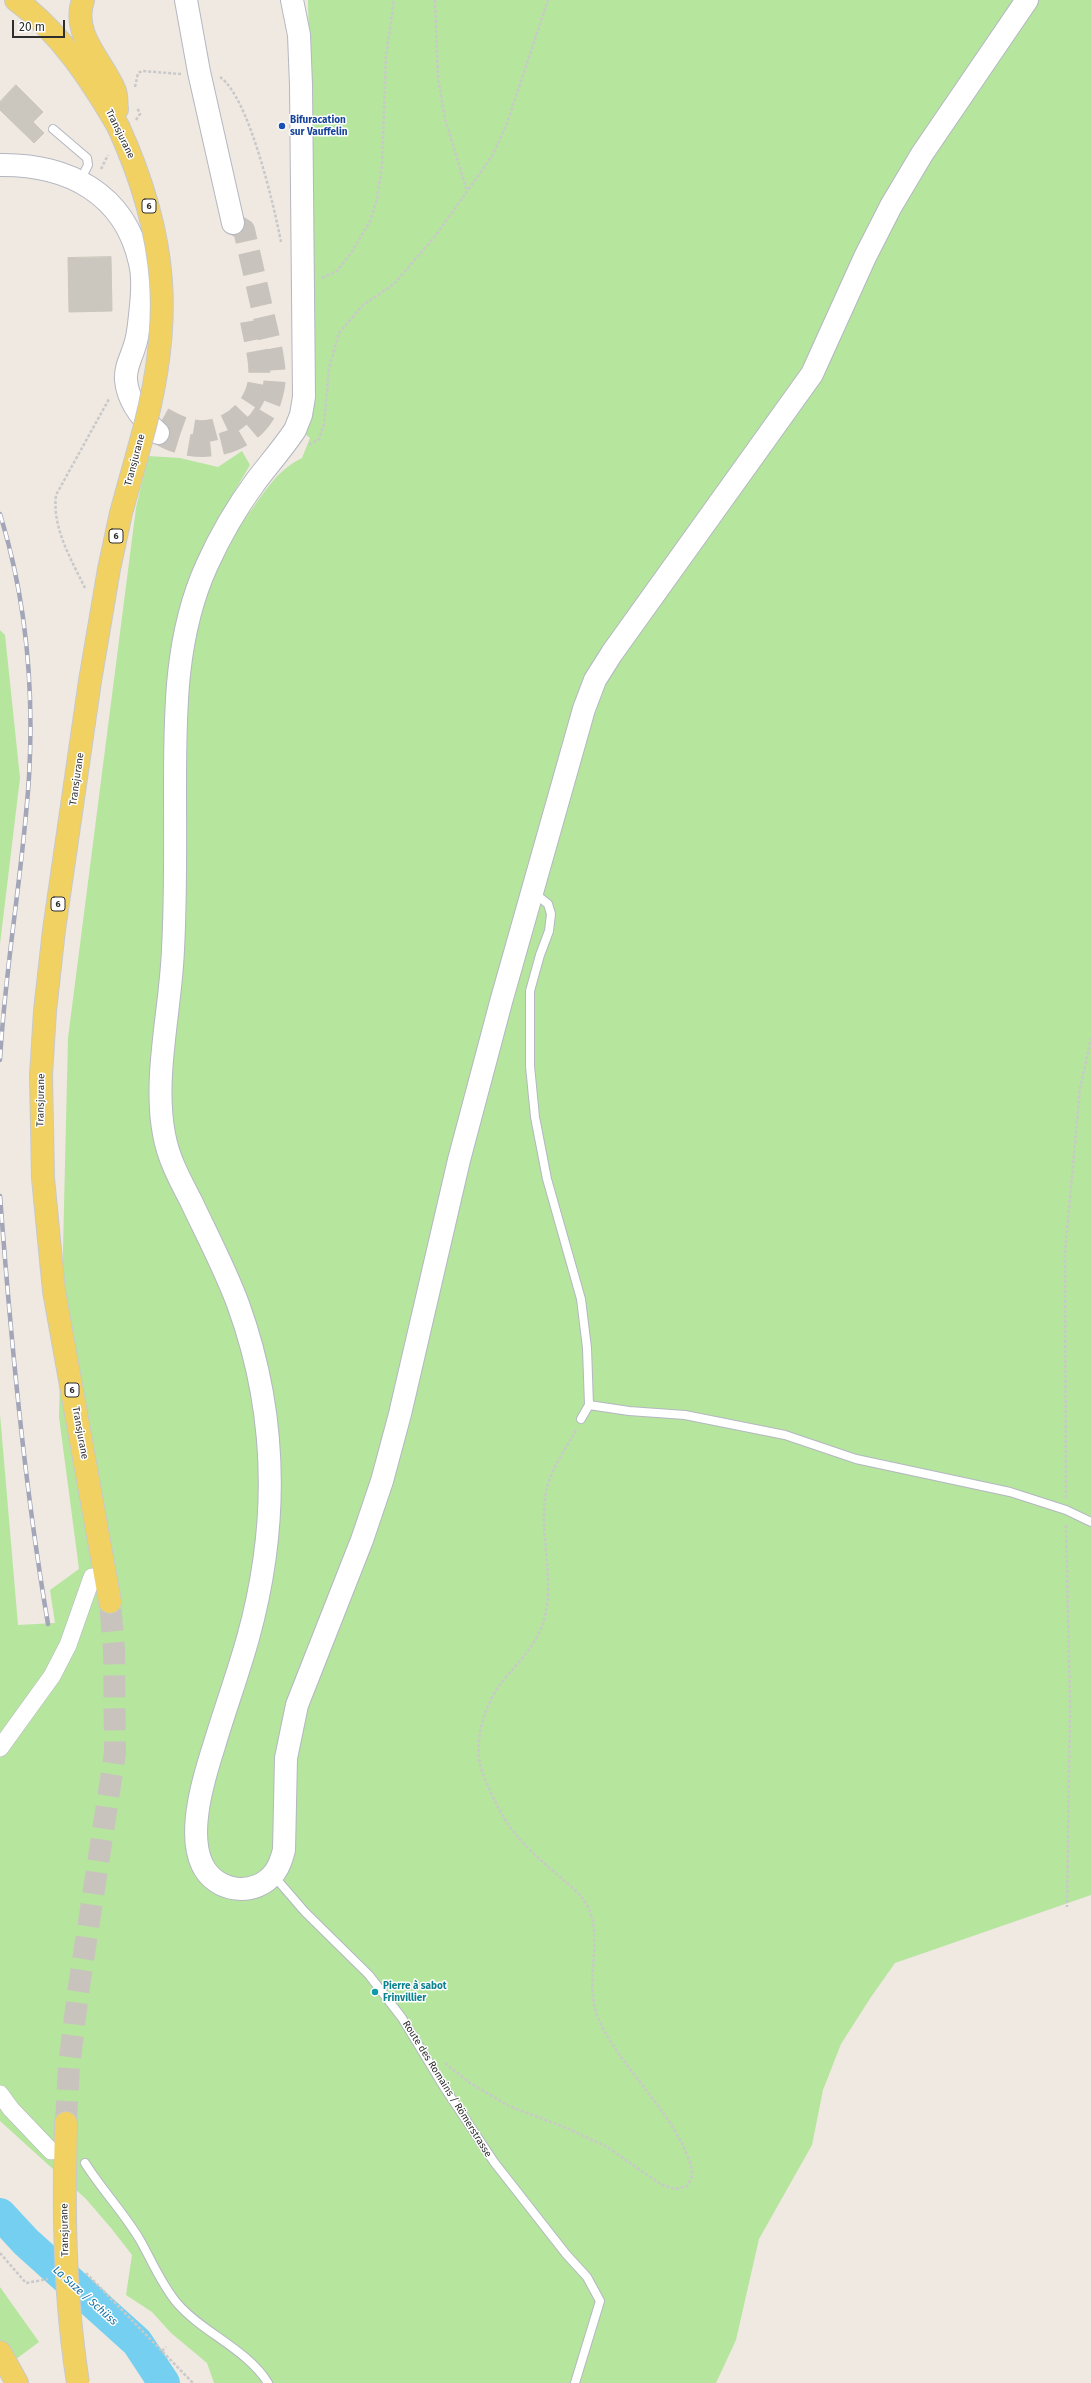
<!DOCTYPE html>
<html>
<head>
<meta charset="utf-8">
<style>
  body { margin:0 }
  #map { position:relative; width:1091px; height:2383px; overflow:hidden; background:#efe9e1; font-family:"Fira Sans",sans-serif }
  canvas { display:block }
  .scale { position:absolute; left:12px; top:20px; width:53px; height:18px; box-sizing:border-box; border:2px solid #2e2e2e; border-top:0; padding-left:5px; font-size:12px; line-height:14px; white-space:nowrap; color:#2e2e2e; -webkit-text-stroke:3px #fff; paint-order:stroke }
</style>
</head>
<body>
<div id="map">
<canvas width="1091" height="2383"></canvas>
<div class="scale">20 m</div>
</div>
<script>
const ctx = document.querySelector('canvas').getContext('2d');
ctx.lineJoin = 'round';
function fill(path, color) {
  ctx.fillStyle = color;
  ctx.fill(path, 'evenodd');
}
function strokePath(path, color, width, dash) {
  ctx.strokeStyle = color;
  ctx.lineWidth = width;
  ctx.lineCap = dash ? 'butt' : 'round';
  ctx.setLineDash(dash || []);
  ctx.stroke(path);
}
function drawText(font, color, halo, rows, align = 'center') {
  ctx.font = font + ' "Fira Sans",sans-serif';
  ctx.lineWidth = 3;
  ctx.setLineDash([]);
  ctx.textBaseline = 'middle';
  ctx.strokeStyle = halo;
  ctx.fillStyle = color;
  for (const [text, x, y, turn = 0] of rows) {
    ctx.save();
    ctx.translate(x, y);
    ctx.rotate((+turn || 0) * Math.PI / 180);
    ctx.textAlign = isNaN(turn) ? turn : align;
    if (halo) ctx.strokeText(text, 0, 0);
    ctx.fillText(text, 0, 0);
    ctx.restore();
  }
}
fill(new Path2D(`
  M308,0H1091V1895L895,1963L871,1997L841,2044L823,2090L812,2145L759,2239L736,2340L716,2383H214L207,2363L171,2333L152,2312L126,2295L132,2255L111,2228L86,2199L0,2121V1414L18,1625L55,1623L50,1590L79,1569L59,1417L68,1038L136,508L148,456L180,458L218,467L242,451L250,465L220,516L246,517C264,494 274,472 302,458L310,438L305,434L314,402V286Z
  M0,630L5,635L20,778L0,944Z
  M0,2287L39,2342L0,2371Z`), '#b6e59e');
strokePath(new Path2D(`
  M0,2214L26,2242L137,2342L164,2383`), '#75cff0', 32);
const building = new Path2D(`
  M16,85L43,112L33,122L44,133L34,143L0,110V102Z
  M111,257L112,311L69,312L68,258Z`);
fill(building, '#cbc7bf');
strokePath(building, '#cbc5ba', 1);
strokePath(new Path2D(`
  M163,418C172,423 181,428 191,430C223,437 256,411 259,379C261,360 254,339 251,321
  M158,433C198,459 259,446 272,395C277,379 274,363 271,347L244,230L233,223`), '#c8c4bd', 22, [22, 11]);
strokePath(new Path2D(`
  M66,2123L69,2066L78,1993L115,1753L114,1650L110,1602`), '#c8c4bd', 22, [22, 11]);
const lane = new Path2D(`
  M53,129L87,158L88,165L80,181
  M534,893L548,904L551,914L549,931L540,955L530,991V1066L535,1117L547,1179L581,1299L587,1348L589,1405L629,1411L685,1415L785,1435L856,1459L1010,1492L1066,1510L1091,1522
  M581,1419L589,1405
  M273,1875L305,1912L369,1975L402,2018L444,2087L494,2162L566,2254L587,2277L600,2301L575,2383
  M85,2163C102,2190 124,2213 140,2240C152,2261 161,2284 177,2303C203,2333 247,2349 268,2383`);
const street = new Path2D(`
  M0,1748L52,1676L68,1645L92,1577
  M0,2094L11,2109L51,2151`);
const secondary = new Path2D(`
  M186,0L199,72L233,223
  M292,0L299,35L301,85L304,397L301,415L295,430C283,448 269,464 256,481C237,507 220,536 207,565C175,635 175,712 175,787C175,841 176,895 173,949C171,1008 153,1077 164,1134C168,1158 180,1180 191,1201C207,1235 225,1269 238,1304C278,1414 279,1526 248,1638C238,1674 225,1709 214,1746C204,1777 187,1832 202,1864C215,1893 256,1898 275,1872C280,1865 282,1858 284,1850L286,1758L297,1705L362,1540L382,1481L400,1414L459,1160L501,1002L584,709L595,680L612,653L812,374L865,257L891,206L922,154L1027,0
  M0,165C67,164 125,193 140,263C144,279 142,299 140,315C139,325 138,338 134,348C131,358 125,368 126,380C128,402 142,419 158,433`);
const primary = new Path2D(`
  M16,0C60,32 91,80 118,126
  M83,0C71,35 103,61 115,91C117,96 116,104 117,109
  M110,1602L54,1291L43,1178L41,1075L45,1011L54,930L90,681L109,569L121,513L141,441
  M65,2173L66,2123
  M0,2352L17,2383`);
strokePath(lane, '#b4b7c1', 10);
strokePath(street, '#b4b7c1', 18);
strokePath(secondary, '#b4b7c1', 24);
strokePath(primary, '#c9c9c9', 24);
strokePath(new Path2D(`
  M435,0L438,78L445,119L467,191
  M220,77C249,97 274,206 281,242
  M135,87L138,73L142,71L181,74
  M136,120L140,114L137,107
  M101,169L108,155
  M322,278L337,271L353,250L370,221L377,199L382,165L386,56L394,0
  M309,445L319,439L324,424L329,368L339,333L363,305L394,284L436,235L492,156L506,126L548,0
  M85,588C71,559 52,528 56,495L109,399
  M1066,1498L1065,1251L1080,1089L1091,1038
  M1066,1525L1070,1705L1067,1907
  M445,2063L470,2083L509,2106L569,2129L607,2147L662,2185L676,2189L687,2186C689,2183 692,2178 692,2174C692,2165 687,2155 683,2146C661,2100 617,2062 598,2018C584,1984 602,1943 590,1912C584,1894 566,1883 553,1871C523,1845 509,1831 492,1795C487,1784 481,1772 479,1759C476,1734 486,1703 501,1683C518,1662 536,1646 544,1620C556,1576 537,1531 547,1488C552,1468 566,1448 576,1430
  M0,2253L26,2283L48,2279
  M86,2273L193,2383
  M162,2351L166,2347`), '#c9c9c9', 2.5, [3, 2]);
strokePath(lane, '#fff', 8);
strokePath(street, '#fff', 17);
strokePath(secondary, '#fff', 22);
strokePath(primary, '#f2d163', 22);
const rail = new Path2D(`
  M0,514C26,598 34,690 29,777C23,872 5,966 0,1060
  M0,1196C11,1339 24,1483 48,1624`);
strokePath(rail, '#a3a6b8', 4.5);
strokePath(rail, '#fff', 3, [9]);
const primaryBridge = new Path2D(`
  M118,126C169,238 174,323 141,441
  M65,2173C64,2243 67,2313 78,2383`);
strokePath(primaryBridge, '#c9c9c9', 24, []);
strokePath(primaryBridge, '#f2d163', 22);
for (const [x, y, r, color] of [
  [282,126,4,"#1a4fb4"],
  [375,1992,4,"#0f9aa8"]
]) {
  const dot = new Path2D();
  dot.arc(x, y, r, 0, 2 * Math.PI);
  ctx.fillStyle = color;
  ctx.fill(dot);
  strokePath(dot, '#fff', 1.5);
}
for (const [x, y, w] of [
  [149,206,14],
  [116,536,14],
  [58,904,14],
  [72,1390,14]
]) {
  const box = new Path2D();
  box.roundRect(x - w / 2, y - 7, w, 14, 3);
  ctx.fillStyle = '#fff';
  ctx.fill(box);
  strokePath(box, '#2e2e2e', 1);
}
drawText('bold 9px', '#2e2e2e', null, [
  ["6",149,206],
  ["6",116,536],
  ["6",58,904],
  ["6",72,1390]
]);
drawText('bold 10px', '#164399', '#fff', [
  ["Bifuracation",290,120],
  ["sur Vauffelin",290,132]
], 'left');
drawText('10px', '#2e2e2e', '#fff', [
  ["Transjurane",120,134,64],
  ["Transjurane",135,460,-75],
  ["Transjurane",77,779,-82],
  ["Transjurane",41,1100,-89],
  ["Transjurane",80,1433,80],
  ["Route des Romains / Römerstrasse",447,2089,58],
  ["Transjurane",65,2230,-91]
]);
drawText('bold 10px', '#0d838f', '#fff', [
  ["Pierre à sabot",383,1986],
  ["Frinvillier",383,1998]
], 'left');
drawText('italic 11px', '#0d6fa3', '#fff', [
  ["La Suze / Schüss",85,2296,42]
]);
</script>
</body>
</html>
